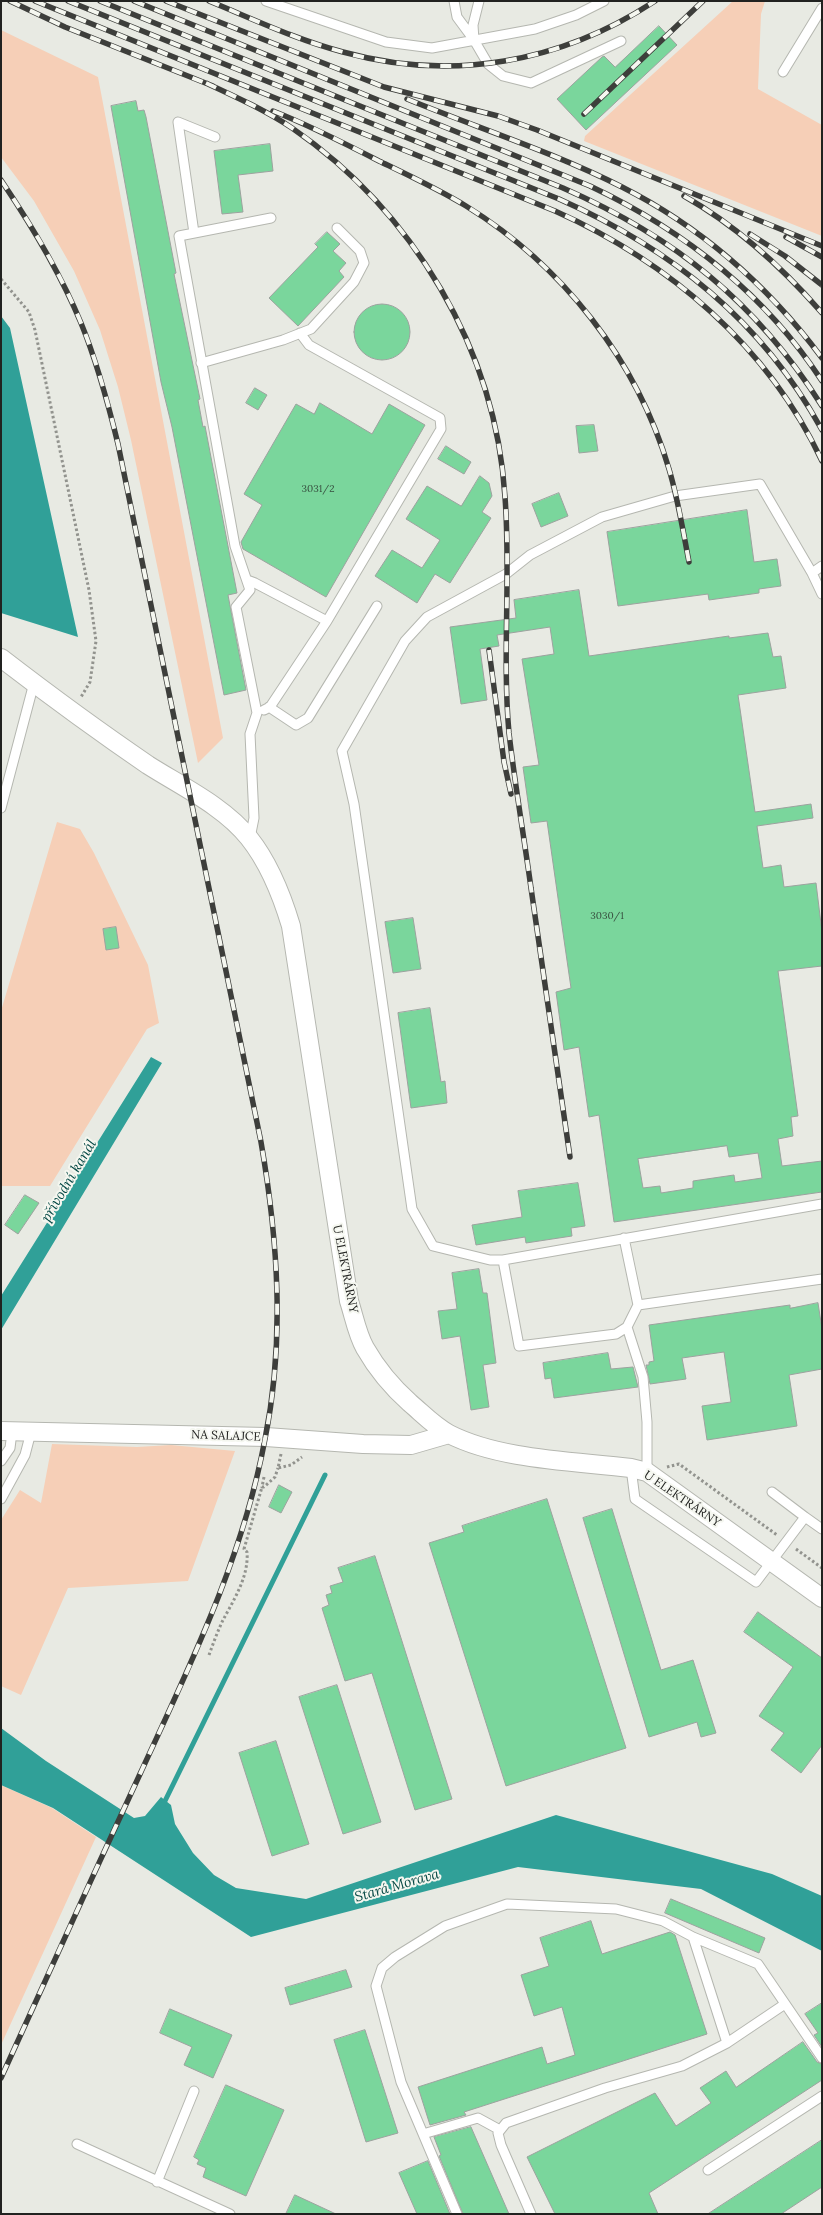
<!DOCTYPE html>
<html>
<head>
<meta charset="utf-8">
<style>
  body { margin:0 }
  #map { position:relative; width:823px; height:2215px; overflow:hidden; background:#e8eae3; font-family:Lora,serif }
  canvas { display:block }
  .frame { position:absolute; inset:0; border:2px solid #212220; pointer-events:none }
</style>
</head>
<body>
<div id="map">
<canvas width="823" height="2215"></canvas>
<div class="frame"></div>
</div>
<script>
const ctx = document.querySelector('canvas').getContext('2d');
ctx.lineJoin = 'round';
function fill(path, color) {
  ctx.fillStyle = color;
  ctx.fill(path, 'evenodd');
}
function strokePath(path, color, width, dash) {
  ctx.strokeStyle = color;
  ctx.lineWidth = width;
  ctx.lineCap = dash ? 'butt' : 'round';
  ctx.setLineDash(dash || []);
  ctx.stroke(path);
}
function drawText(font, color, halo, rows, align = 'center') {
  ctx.font = font + ' Lora,serif';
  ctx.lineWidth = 4;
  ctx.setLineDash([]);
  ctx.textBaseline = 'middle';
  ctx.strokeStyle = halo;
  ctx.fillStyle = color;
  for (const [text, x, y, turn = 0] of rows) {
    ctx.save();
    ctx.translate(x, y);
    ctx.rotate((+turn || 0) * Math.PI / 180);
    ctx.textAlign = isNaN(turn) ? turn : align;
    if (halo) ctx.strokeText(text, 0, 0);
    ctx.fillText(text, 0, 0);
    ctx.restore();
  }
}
fill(new Path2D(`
  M733,1H765L761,14L758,89L822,125V236L584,141L585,136Z
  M1,30L98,77L223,738L198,763L131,440L118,387L100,330L74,271L34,201L1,157Z
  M57,822L80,829L94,853L148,965L159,1023L147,1029L50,1186H1V1011Z
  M52,1444L137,1447L171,1445L235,1451L188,1581L68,1588L21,1695L1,1686V1520L20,1490L41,1503Z
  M1,1785L52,1808L96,1837L1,2045Z`), '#f6cfb7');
fill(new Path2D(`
  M1,316L10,328L78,637L1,613Z
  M151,1057L162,1063L1,1330V1296Z
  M1,1728L46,1761L134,1818L145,1816L161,1797L171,1805L175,1824L193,1853L214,1875L236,1888L306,1899L556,1815L772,1874L822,1896V1951L701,1889L518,1867L251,1937L53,1808L1,1785Z`), '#30a098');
strokePath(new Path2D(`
  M163,1805L325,1475`), '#30a098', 5);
const building = new Path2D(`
  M659,26L677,45L586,130L557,99L602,57L604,56L615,67Z
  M136,101L138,111L144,110L146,117L176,273L174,274L200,399L198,400L203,427L205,426L237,593L228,595L246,690L224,695L172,427L161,382L111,106Z
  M270,144L273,171L238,175L243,212L222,214L214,151Z
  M327,232L340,244L333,251L346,263L339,271L344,277L298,326L269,298L318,247L315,244Z
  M354 332a28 28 0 1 1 56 0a28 28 0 1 1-56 0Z
  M255,388L267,395L258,410L246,403Z
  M320,403L372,434L389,404L425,425L326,597L243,549L241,542L262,505L244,494L296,404L314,414Z
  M594,425L598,451L579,453L576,426Z
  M446,446L471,462L464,474L438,459Z
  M480,476L489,483L492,496L482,512L491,518L450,583L435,574L417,603L375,576L392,550L422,568L440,540L406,519L427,486L461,506Z
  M559,493L568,516L541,527L532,504Z
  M747,510L754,562L777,559L781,586L759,589V593L709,600L708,594L618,606L607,532Z
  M579,590L589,656L729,636V638L768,633L773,657L781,656L786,688L738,695L755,812L811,804L813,818L757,826L763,868L781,865L784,887L816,883L822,932V966L778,971L798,1116L791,1117L793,1136L778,1139L782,1166L822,1161V1192L614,1222L599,1115L589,1117L579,1047L564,1050L556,992L571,988L561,919L547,821L531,823L523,767L539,765L522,659L554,654L550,627L497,635L499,646L480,649L487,700L461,704L450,627L516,618L514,600ZM727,1146L729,1157L758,1153L762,1178L735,1182L734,1175L693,1181V1188L661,1193L660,1186L643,1188L638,1159Z
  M413,918L421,969L393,973L385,922Z
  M116,927L119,948L106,950L103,929Z
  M430,1008L441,1082L445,1081L447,1103L411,1108L398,1013Z
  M578,1183L585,1226L571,1228L572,1236L526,1243L525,1237L476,1245L472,1225L522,1217L518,1191Z
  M25,1195L39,1203L18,1234L5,1225Z
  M479,1269L483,1293H487L496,1363L483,1365L489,1407L471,1410L460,1336L442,1339L438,1311L457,1309L452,1273Z
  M818,1303L822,1329V1369L789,1375L797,1426L707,1440L702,1406L731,1402L724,1352L682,1358L686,1379L650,1384L646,1365H649V1362L654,1361L649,1325L790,1305V1308Z
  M608,1353L611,1369L633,1367L638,1387L554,1398L551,1378L545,1379L543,1363Z
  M279,1485L292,1492L281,1513L269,1507Z
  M547,1499L626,1748L506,1786L429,1543L464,1532L462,1526Z
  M612,1509L661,1670L693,1660L716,1733L701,1737L697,1722L649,1737L583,1518Z
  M375,1556L452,1799L415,1810L372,1673L345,1681L322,1608L329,1605L326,1595L332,1593L330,1586L343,1582L338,1568Z
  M758,1612L822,1658V1745L801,1773L771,1750L784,1733L759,1716L793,1667L744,1632Z
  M337,1685L381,1822L343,1834L299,1697Z
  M276,1741L309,1844L272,1856L239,1753Z
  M671,1899L765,1938L759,1953L665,1913Z
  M591,1921L602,1954L670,1932L675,1935L707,2034L464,2112L466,2115L430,2125L418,2087L542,2047L547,2064L575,2055L562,2007L534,2016L521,1975L549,1966L540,1938Z
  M346,1970L352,1987L290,2005L285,1988Z
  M822,2003V2047L814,2035L818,2033L805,2014Z
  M170,2009L232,2035L213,2078L184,2065L192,2047L160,2033Z
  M365,2030L398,2133L366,2142L334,2040Z
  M803,2042L817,2062L822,2064V2080L649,2193L658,2214H555L527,2157L655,2093L676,2126L711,2103L700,2088L726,2071L736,2087Z
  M226,2085L284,2110L246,2196L203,2177L206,2168L197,2164L199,2160L194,2157Z
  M471,2127L509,2214H463L439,2156L441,2155L434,2137Z
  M822,2140V2187L781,2214H708Z
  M428,2161L450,2214H417L399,2173Z
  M295,2195L336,2214H286Z`);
fill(building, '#7ad69c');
strokePath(building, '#9ca29e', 1);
const lane = new Path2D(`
  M266,1L386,42L432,48L535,29L576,15L604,1
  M454,1L457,17L474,40
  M479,1L473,25L474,40L488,64L503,76L531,83L621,41
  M783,72L822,8
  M194,233L178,122L215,137
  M201,363L283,340L311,329L354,282L364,263L360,251L337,228
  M822,566L812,573L760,484L675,496L602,517L530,555L506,574L427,617L405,641L342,751L354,804L412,1209L433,1246L490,1260H503L822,1204
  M812,573L822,594
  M247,580L255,583L327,621L441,429L440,418L309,345L300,333
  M269,707L296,725L308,718L377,606
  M264,710L270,707L327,621
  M1,808L34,683
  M250,838L254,818L250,734L257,713L236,607L250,590L235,546L179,236L271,218
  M624,1238L638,1305L822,1279
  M503,1260L519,1346L616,1334L627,1327L638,1305
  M627,1327L643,1377L647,1422V1472
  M1,1461L10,1448L12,1432
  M631,1468L635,1499L756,1582L805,1517L822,1529
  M772,1492L805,1517
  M1,1499L25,1455L31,1432
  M785,2004L727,2043L693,1937L758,1964L822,2058
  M423,2134L478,2118L500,2130
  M77,2144L230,2214
  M708,2170L822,2096
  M157,2182L194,2091
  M457,2214L401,2082L376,1986L382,1968L395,1957L445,1926L507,1904L616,1909L663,1921L693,1937
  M531,2214L501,2145L498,2133L506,2123L605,2088L682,2066L727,2043`);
const street = new Path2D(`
  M1,658C49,695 98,731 148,765C181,786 225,807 249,838C269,863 282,896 291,926L349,1301C354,1316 357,1334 365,1348C377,1369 392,1387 410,1403C423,1414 434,1426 449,1434C500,1460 574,1461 631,1468L647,1472L822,1598
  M1,1431L266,1437L363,1444L411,1445L449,1434`);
strokePath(lane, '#b5b7b0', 11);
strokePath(street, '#b5b7b0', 20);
strokePath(new Path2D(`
  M1,279L29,312L35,330L89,590L96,641L90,682L81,697
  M281,1454L278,1468L291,1465L302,1457
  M667,1467L679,1464L777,1535
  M264,1477L262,1487H264L275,1477L278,1468
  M796,1549L822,1568
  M209,1655C213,1644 217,1633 222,1622C233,1601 249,1577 247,1552L244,1549L262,1487`), '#92938e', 3, [2.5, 2.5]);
strokePath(lane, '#fff', 9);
strokePath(street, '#fff', 18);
const rail = new Path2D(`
  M10,1L65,27L213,86
  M35,1L555,211C669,262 768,346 822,461
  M68,1L559,199C672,249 762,321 822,430
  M100,1L563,188C675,237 756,302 822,406
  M134,1L590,186C683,230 765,294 822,381
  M166,1L384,87L498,116L537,130L822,246
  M209,1C253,19 297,40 343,52C451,82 561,63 655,1
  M206,83C236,97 265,110 292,128C413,211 496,350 505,497C511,576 502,655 509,733C515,785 524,837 531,888C544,978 557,1068 570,1157
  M407,99C478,128 553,152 622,187C701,227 769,287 822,358
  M273,111C309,125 344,143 379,161C408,175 438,189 466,206C562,265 637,360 669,469C678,499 683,531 689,562
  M584,114L703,1
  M1,180C32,226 60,272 81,323C97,362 108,403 118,444L261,1142C278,1240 285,1340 265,1439C243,1558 190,1665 140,1774C93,1875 47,1977 1,2078
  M684,196C737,226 781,266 822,313
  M750,234L785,256L822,285
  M786,237L822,257
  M489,650L504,762L511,794`);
strokePath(rail, '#3d3e3b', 5.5);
strokePath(rail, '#f5f7f0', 4, [11]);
drawText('10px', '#374f3f', null, [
  ["3031/2",318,489],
  ["3030/1",607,916]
]);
drawText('12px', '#212220', '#f5f7f0', [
  ["U ELEKTRÁRNY",345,1269,79],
  ["NA SALAJCE",226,1436,2],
  ["U ELEKTRÁRNY",682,1499,34]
]);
drawText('italic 14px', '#054844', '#f5f7f0', [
  ["přívodní kanál",69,1181,-59],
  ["Stará Morava",397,1886,-16]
]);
</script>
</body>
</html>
